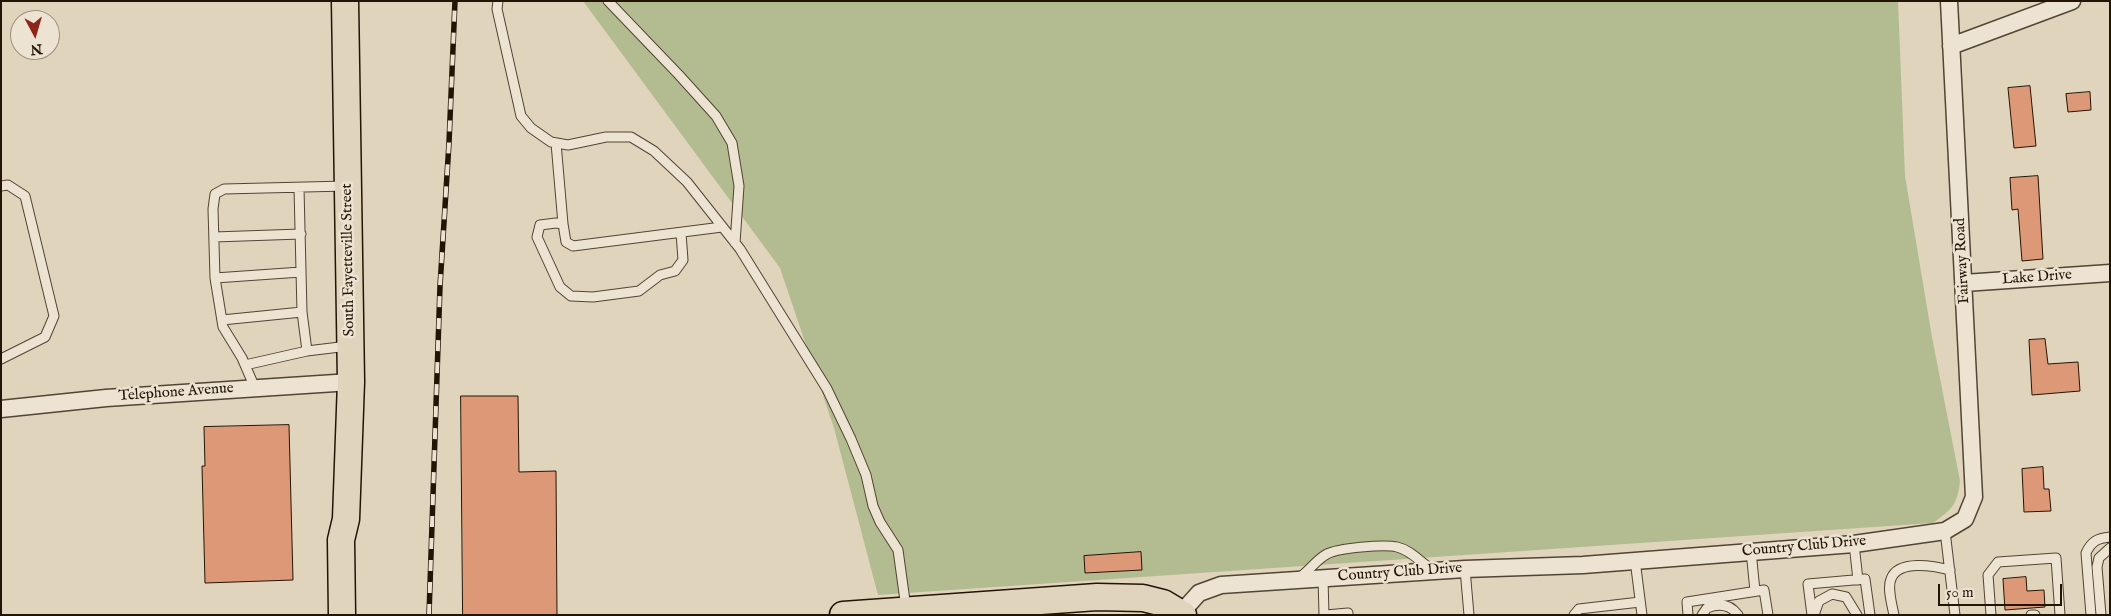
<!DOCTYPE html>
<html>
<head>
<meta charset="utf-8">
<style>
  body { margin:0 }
  #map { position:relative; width:2111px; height:616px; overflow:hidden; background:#e1d4bc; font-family:"IM FELL English",serif }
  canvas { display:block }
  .frame { position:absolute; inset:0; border:2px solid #231504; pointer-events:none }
  .north { position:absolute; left:10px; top:10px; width:50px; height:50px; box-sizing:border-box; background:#ece3d3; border:1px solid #9c9180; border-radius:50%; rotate:174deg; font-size:14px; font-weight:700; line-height:20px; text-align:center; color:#231504 }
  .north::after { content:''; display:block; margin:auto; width:18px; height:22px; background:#8f2418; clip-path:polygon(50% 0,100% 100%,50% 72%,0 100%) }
  .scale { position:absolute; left:1938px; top:584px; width:124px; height:22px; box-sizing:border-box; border:2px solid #231504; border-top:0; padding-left:6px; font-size:15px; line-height:18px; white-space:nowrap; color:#231504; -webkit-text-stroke:4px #ece3d3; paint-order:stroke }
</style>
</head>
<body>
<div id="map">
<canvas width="2111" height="616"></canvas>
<div class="frame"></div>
<div class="north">N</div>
<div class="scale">50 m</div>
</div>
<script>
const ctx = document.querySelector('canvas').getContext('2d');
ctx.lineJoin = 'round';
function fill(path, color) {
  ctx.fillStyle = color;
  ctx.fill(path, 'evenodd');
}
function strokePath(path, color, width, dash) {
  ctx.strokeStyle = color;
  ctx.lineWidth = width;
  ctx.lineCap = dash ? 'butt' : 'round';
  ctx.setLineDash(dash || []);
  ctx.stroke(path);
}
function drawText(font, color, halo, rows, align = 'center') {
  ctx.font = font + ' "IM FELL English",serif';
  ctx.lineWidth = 5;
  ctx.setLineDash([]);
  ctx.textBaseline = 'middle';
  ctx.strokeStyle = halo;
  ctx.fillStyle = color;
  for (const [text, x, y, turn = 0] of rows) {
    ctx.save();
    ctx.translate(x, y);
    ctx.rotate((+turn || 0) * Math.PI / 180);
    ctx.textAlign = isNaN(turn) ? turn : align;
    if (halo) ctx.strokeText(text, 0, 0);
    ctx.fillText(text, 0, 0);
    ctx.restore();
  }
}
fill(new Path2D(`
  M583,1H1898L1905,176L1932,337L1960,481C1957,506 1952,509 1933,523L878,595L834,428L780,268Z`), '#b3bc90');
const building = new Path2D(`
  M2030,86L2036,146L2014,148L2008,88Z
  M2090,92L2091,110L2068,112L2066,94Z
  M2038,176L2043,259L2022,261L2018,209L2012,210L2010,178Z
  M2045,339L2048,364L2078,362L2080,391L2032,395L2029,340Z
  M461,396H518L519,472L556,471L557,615H463Z
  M289,425L293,580L205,583L202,466H205L204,427Z
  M2043,467L2044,489H2049L2051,511L2024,512L2022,469Z
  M1141,552L1142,570L1085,573L1084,556Z
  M2026,577L2027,591L2044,590L2045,607L2005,610L2003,579Z`);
fill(building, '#dd9878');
strokePath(building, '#231504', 1);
const lane = new Path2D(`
  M498,1L497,9L521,116L531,128L551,142L568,145L606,137H631L654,151L687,182L740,249L827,389L851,439L866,475L873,506L880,522L898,550L906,608
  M608,1L679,75L716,116L732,143L739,186L735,243
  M556,143L563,224
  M1,186L8,185L25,196L54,316L45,337L1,359
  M299,188L302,312L307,351
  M681,233L683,260L675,271L660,275L639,291L593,297L571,296L560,287L537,237L540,225L556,223L563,224L566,242L573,246L722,227
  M214,237L301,234
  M215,278L301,272
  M222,320L302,312
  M245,365L307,351L348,346
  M255,388L242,358L223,327L215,278L213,209L215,194L224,189L346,186
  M1945,531L1955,615
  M1854,544L1858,580
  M1751,551L1755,591
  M1635,560L1642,615
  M1465,569L1469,615
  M1300,577C1310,570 1317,559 1327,554C1338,548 1384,544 1397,547C1411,550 1421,563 1433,570
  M1323,578L1324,615
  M1326,615L1348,613V615
  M1574,615L1579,609L1640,602
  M1688,615L1687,602L1764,590L1768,615
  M1702,615L1707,608C1719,603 1730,604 1738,615
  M1812,615L1808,584L1865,579L1870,615
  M1814,615L1819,601L1832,594L1846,597L1857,615
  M1894,615C1892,605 1887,588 1891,579C1898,559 1935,566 1950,570
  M1991,615L1988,575L1998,562L2056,558L2060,615
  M2031,615H2035
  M2091,615L2086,553C2091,542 2097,538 2110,537
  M2101,615L2097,567L2099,558L2110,548`);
const street = new Path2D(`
  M1951,46L2072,1
  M1964,283L2110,273
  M1,409L106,398L351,382
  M1181,613L1199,593L1221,585L1465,569L1583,565L1854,544L1945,531L1965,519L1974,497L1949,1`);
const primary = new Path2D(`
  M342,615L341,540L346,519L351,382L345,1
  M843,615L1097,597L1143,598L1163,603L1183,615`);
strokePath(lane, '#524532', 11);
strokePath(street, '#524532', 19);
strokePath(primary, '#231504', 29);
strokePath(lane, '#ece3d3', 9);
strokePath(street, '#ece3d3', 16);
strokePath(primary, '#e1d4bc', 26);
const rail = new Path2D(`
  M429,615L440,286L449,143L455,1`);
strokePath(rail, '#231504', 5.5);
strokePath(rail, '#ece3d3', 4, [11]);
drawText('15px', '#231504', '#ece3d3', [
  ["South Fayetteville Street",349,260,-91],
  ["Fairway Road",1963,261,-93],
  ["Lake Drive",2037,278,-4],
  ["Telephone Avenue",176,393,-4],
  ["Country Club Drive",1804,547,-5],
  ["Country Club Drive",1400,573,-4]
]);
</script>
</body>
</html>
